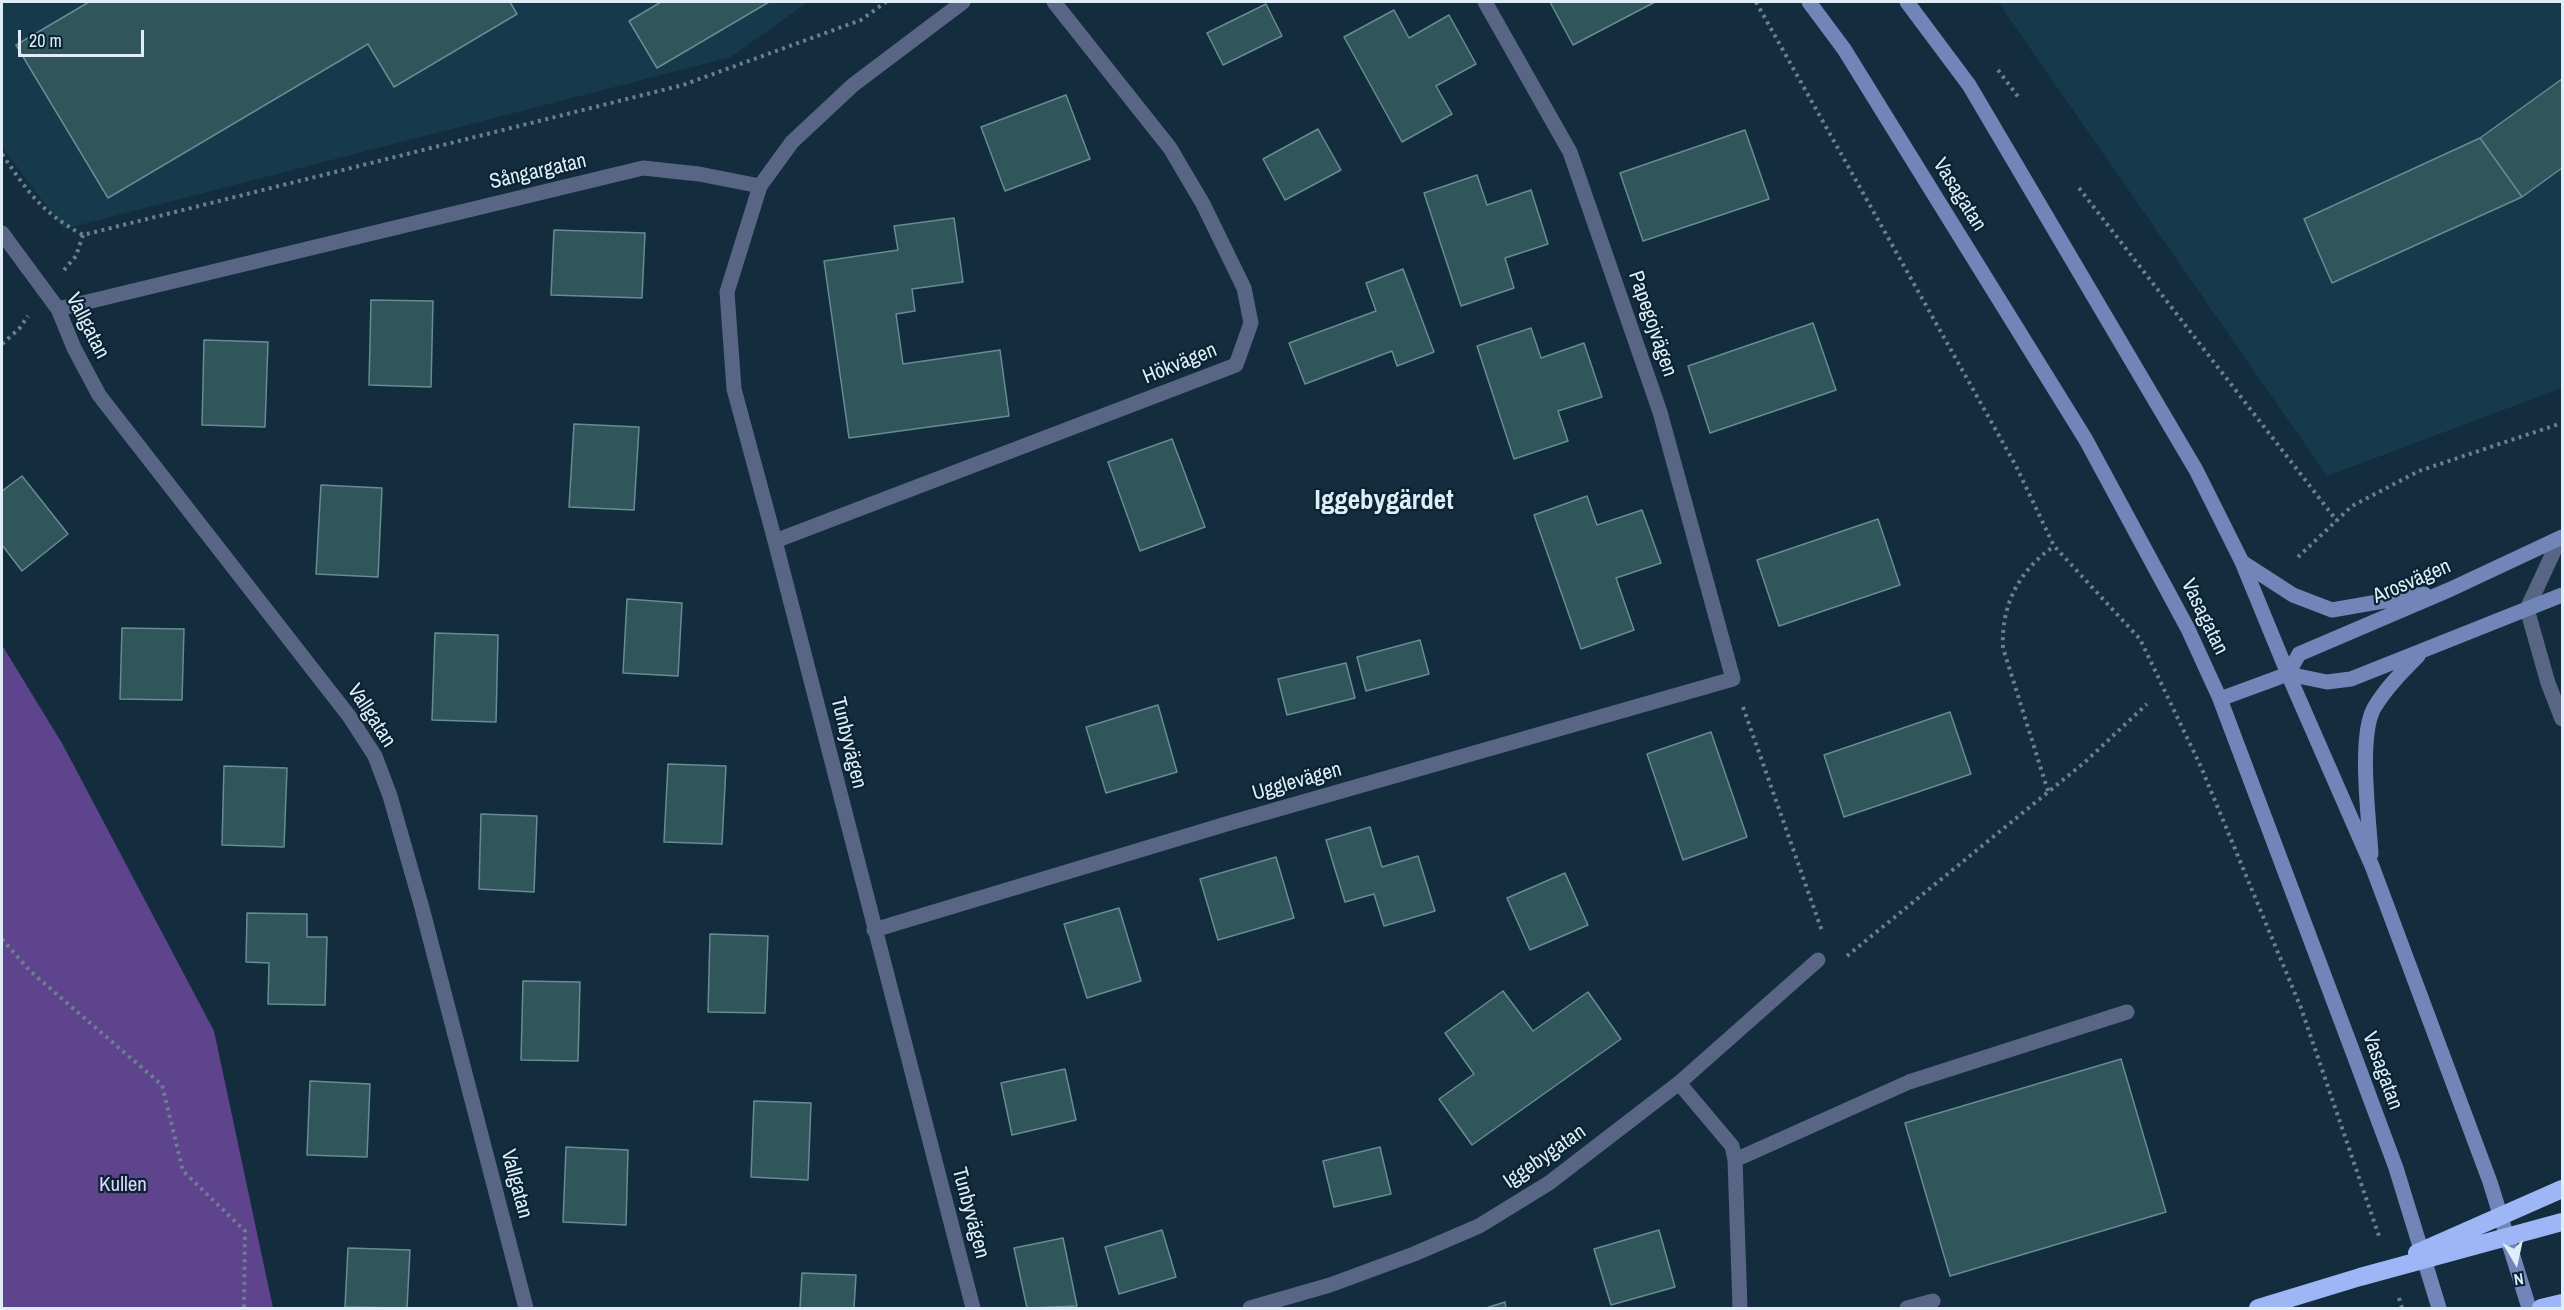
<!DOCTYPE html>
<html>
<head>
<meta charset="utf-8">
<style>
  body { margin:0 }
  #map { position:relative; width:2564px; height:1310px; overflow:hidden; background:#132d3e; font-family:"Archivo Narrow",sans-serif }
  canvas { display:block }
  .frame { position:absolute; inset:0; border:3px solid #deedf8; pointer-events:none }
  .north { position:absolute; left:2486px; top:1232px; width:60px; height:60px; -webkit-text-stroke:4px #092333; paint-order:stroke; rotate:171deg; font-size:16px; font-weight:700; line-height:24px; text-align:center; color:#deedf8 }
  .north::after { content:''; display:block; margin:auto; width:21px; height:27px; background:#deedf8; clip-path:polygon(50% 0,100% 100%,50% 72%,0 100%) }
  .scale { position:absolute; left:18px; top:30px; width:126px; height:27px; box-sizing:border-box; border:3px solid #deedf8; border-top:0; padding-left:8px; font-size:18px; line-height:21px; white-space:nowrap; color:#deedf8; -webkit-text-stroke:4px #092333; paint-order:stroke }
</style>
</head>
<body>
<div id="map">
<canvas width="2564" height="1310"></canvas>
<div class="frame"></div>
<div class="north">N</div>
<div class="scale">20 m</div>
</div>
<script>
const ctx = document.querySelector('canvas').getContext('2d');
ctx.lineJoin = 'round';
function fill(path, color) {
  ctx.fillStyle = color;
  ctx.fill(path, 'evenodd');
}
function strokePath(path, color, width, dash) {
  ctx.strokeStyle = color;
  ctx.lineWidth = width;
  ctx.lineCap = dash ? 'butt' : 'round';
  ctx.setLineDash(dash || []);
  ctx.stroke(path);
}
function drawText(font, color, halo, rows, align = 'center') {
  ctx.font = font + ' "Archivo Narrow",sans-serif';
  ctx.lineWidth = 4.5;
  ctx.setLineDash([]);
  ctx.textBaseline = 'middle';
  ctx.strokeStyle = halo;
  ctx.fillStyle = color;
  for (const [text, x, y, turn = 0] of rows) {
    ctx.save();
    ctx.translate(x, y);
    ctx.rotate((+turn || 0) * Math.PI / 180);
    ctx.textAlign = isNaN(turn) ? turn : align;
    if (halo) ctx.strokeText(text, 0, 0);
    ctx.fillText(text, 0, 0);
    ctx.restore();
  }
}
fill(new Path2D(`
  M2,2H808L731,57L64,229L2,147Z
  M1998,2H2562V388L2327,476Z`), '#16394c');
fill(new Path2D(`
  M2,645L63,745L214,1031L273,1308H2Z`), '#5e448d');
const building = new Path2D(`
  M89,2H510L517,14L394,87L368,44L108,198L16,45Z
  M661,2H769L657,68L629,21Z
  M1550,2H1655L1573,45Z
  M1266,4L1282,36L1223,65L1207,33Z
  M1394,10L1409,38L1449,15L1476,64L1436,86L1452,114L1402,142L1344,37Z
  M2562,79V168L2522,197L2480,138Z
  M1066,95L1090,159L1005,191L981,127Z
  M1318,129L1341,170L1285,200L1263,159Z
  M1745,130L1769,199L1643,241L1620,173Z
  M2480,138L2522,197L2332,283L2304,219Z
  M1477,175L1487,205L1531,190L1548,244L1505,258L1514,288L1461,306L1424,193Z
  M954,218L963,282L912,289L915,311L896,314L903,364L1000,350L1009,416L849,438L824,261L898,250L894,226Z
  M554,230L645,233L642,298L551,295Z
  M1403,269L1434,352L1397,366L1392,351L1305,384L1289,343L1376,311L1366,283Z
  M371,300L433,301L431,387L369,385Z
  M1813,323L1836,390L1710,433L1688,366Z
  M1531,328L1541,358L1584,343L1602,397L1558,411L1568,441L1514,459L1477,346Z
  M204,340L268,342L265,427L202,425Z
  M574,424L639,427L634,510L569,507Z
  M1172,439L1205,527L1140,551L1108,462Z
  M22,476L68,534L22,571L2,545V491Z
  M321,485L382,488L378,577L316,574Z
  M1587,496L1597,525L1642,510L1661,563L1616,578L1634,630L1581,649L1534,515Z
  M1878,519L1900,585L1779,626L1757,560Z
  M627,599L682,603L678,676L623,673Z
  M122,628L184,629L182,700L120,699Z
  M435,633L498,635L496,722L432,720Z
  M1420,640L1429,674L1366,691L1357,657Z
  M1346,663L1355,698L1287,715L1278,679Z
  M1158,705L1177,772L1106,793L1086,727Z
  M1950,712L1971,774L1844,817L1824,755Z
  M1711,732L1747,837L1683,860L1647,754Z
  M668,764L726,766L722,844L664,842Z
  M224,766L287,768L284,847L222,845Z
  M481,814L537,816L534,892L479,889Z
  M1370,827L1382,867L1418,856L1435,911L1384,926L1374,894L1345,902L1326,840Z
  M1276,857L1294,918L1218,940L1200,879Z
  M1565,873L1588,925L1530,950L1507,898Z
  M1119,908L1141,981L1087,998L1064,924Z
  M247,913L307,914V937H327L325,1005L268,1004L269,963L246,962Z
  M710,934L768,936L765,1013L708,1012Z
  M523,981L580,982L578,1061L521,1060Z
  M1503,991L1533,1031L1588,992L1621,1039L1472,1145L1439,1099L1474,1074L1445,1033Z
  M2121,1059L2166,1212L1950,1276L1905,1123Z
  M1065,1069L1076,1120L1012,1135L1001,1083Z
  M310,1081L370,1084L367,1157L307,1155Z
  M754,1101L811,1103L808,1180L751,1177Z
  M566,1147L628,1150L626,1225L563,1222Z
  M1380,1147L1391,1194L1334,1207L1323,1161Z
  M1162,1230L1176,1277L1119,1294L1105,1247Z
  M1659,1230L1675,1287L1611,1305L1594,1249Z
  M1063,1238L1077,1306L1027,1308L1014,1248Z
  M348,1248L410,1250L407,1308L345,1307Z
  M802,1273L856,1275L854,1308H800Z
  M1505,1302L1506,1308H1486Z`);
fill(building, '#30565c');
strokePath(building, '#668d93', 1.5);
strokePath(new Path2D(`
  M1756,2L2016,466L2054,546L2140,639L2201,767L2301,1008L2380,1239
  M1998,70L2019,98
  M2,154C28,192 41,212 83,235L683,85L861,20L886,2
  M2079,188L2337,521
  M64,270L76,256L83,235
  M2,344L19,329L28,316
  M2298,557L2352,506L2419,471L2562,423
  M1743,707L1822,931
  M2048,791L2003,648C2001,604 2019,571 2054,546
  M2,939L30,971L162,1085L183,1171L245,1231L244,1308
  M1847,956L2085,762L2147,704
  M2399,1298L2402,1308`), '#6a808e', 4, [3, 4.5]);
strokePath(new Path2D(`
  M2560,538L2527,609L2548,683L2562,719
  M1679,1083L1732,1146L1735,1160L1740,1308
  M1735,1160L1909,1082L2127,1012
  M1907,1308L1933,1301`), '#596585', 15);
strokePath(new Path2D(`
  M963,2L853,85L792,142L760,186L727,292L734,389L775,541L973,1308
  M2,233L58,309L74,348L99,395L349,716L375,756L390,796L422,908L526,1308
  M58,309L643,168L699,174L760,186
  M775,541L1236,365L1251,323L1244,288L1203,204L1170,148L1054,2
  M874,930L1233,822L1733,679L1660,412L1570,152L1485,2
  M1250,1308L1330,1285L1414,1254L1479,1226L1549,1183L1679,1083L1818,960`), '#596585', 15);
strokePath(new Path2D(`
  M1809,2L1844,49L2086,440L2188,629L2220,699L2354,1055L2396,1168L2439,1308
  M1907,2L1969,85L2196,470L2242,562L2288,674L2372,866L2490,1182L2529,1308
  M2242,562L2293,595L2332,610L2424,594
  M2288,674L2299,654L2451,589L2562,537
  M2220,699L2288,674L2327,682L2351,679L2562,595
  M2371,854C2369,819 2358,737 2374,708C2386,688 2402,672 2418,656`), '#7285b8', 15);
strokePath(new Path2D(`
  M2417,1253L2562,1189
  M2258,1308L2360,1277L2562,1222
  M2541,1308L2562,1303`), '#9eb6f5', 18);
drawText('21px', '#deedf8', '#092333', [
  ["Sångargatan",538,172,-13],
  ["Vasagatan",1959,195,58],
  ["Papegojvägen",1652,324,71],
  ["Vallgatan",87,326,63],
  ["Hökvägen",1180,364,-22],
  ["Arosvägen",2412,582,-23],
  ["Vasagatan",2204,617,64],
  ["Vallgatan",371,716,57],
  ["Tunbyvägen",848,743,76],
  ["Ugglevägen",1297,782,-16],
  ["Vasagatan",2382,1071,70],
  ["Iggebygatan",1545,1157,-35],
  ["Vallgatan",516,1184,75],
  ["Tunbyvägen",970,1213,75]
]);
drawText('21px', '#e0d4ff', '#092333', [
  ["Kullen",123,1185]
]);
drawText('bold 27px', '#deedf8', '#092333', [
  ["Iggebygärdet",1384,502]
]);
</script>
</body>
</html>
